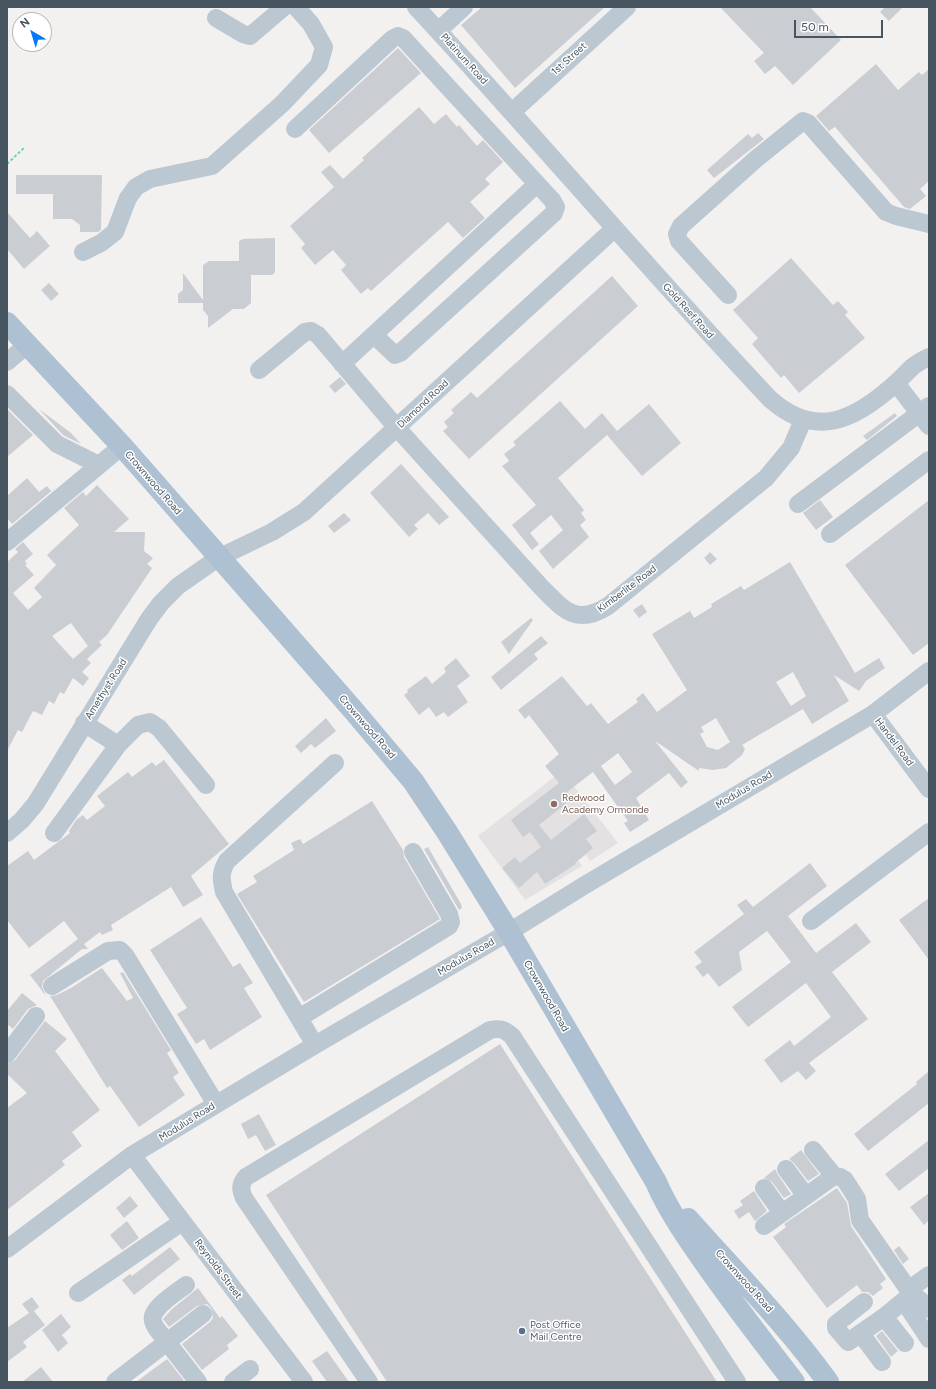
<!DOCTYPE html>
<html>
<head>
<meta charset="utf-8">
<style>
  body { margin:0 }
  #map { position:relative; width:936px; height:1389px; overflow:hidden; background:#f3f0f0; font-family:Figtree,sans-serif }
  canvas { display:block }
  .frame { position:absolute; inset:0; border:8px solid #465560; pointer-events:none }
  .north { position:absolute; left:12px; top:12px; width:40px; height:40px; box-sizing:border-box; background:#fff; border:1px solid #b5bbbf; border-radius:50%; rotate:322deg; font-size:11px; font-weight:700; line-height:16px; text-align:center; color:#465560 }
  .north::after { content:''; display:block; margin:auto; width:14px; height:18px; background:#0579f8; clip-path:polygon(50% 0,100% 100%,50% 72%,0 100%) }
  .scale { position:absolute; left:794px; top:20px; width:89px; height:18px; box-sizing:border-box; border:2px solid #465560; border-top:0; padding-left:5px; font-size:12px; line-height:14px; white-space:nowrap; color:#465560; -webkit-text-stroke:3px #fff; paint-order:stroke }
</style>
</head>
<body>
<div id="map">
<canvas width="936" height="1389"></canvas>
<div class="frame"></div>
<div class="north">N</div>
<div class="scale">50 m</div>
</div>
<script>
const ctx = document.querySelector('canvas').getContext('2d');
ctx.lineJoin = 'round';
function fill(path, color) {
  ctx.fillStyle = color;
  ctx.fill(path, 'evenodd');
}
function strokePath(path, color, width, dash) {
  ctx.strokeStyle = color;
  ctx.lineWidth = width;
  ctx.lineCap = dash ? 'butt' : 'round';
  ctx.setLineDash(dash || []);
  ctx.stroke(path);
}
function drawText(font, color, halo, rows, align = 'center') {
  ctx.font = font + ' Figtree,sans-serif';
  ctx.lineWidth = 3;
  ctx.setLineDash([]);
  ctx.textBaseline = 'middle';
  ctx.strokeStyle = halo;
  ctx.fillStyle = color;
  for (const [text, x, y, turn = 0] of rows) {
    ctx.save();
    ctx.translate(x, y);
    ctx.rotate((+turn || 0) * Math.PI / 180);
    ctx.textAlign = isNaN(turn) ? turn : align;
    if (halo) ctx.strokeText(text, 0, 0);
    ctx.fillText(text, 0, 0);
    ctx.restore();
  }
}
fill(new Path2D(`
  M562,771L618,843L590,861L586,855L578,860L582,866L525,900L478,836Z`), '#e4e1e2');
fill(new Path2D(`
  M482,7H605L515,88L461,25Z
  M720,7H810L841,40L793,85L775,66L765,74L754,61L764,53Z
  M885,7H903L889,21L880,12Z
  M398,48L421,73L329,153L309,130Z
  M876,64L898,90L919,72L922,75L929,69V181L920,189L926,196L910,209L904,207L835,127L829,131L816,116Z
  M419,107L434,124L446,114L457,127L459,125L477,146L483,140L503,162L485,179L490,184L470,202L485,218L463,238L448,222L371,291L368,288L361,294L341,270L346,265L333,250L315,265L301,248L305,244L290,226L334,187L321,172L330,165L343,179L364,160L362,158Z
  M758,133L764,139L714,178L707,170L748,134L752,138Z
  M16,175H102L101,230L98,232H80V225L72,219H53V194H16Z
  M7,212L30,238L37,231L50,246L24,269L7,249Z
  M275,238V272L272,275H251V303L244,309H233L208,328V316L203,310V303H178V294L183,290V273L203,300V265L209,261H239V241L243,239Z
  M791,258L833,305L838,301L848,312L845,315L865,338L799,393L784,375L781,378L752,344L758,338L733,310Z
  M612,276L638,306L469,459L443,431L448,427L444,422L454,413L451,410L471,392L477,398Z
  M49,283L59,294L51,301L41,290Z
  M340,377L346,384L335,393L329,386Z
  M560,401L585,429L602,413L617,431L649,404L681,443L642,476L607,435L558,478L584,510L581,513L586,520L580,525L589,537L553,569L539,551L563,530L551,515L530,533L539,544L532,550L512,525L536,505L502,466L509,461L504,454L516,445L513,442Z
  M7,409L33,435L7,457Z
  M39,409L71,433L81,444L63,435Z
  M895,413L897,416L867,440L863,436Z
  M401,464L449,517L439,525L428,513L414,525L418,529L409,537L370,493Z
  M27,478L39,492L47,486L51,491L61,483L12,524L7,518V496Z
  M97,485L129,519L114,532H145L144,551L153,558L147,564L152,568L107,635L99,642L102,645L87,659L91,663L82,672L89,678L83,686L73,678L64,694L60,692L54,704L49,701L42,715L33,711L22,732L18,730L7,751V562L18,552L15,549L23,542L33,554L25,561L27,564L25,565L34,575L13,593L28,610L42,597L34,588L56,565L47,555L79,525L64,508L83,492L86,496ZM71,623L88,646L73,659L52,636Z
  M820,500L833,517L816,530L803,513Z
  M929,500V643L913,655L845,565Z
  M344,513L351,520L334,533L328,526Z
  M710,552L717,559L710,565L704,558Z
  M790,562L855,673L879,658L885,668L866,681L859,691L834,675L849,701L812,724L803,709L742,745L745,749L742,755L726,768L713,770L699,768V771L655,741L688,782L681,788L669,773L636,798L649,820L630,832L624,823L628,821L593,772L567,792L572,799L539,825L551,840L584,814L597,831L586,839L593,848L575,863L576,864L545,884L537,872L519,888L502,868L515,857L520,863L541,847L530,832L523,837L511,820L559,783L545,766L559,754L529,715L525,719L518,710L562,676L587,706L591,703L608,724L638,702L636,699L643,693L657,712L687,690L652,634L690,611L694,618L712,607L711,604L741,586L744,590ZM793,672L806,696L791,706L776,682ZM716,718L730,742L718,750L707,747L700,734L704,732L701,727ZM618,753L632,772L615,785L601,766Z
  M642,604L647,612L639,618L633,610Z
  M531,618L533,620L509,654L501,642Z
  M541,636L548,643L534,654L538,659L501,690L491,677Z
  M456,658L470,676L457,686L468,702L448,717L444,712L436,717L429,707L419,715L404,695L408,692L407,690L426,676L432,684L446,672L444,668Z
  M326,718L336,731L315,748L311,744L301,753L295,746Z
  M164,760L229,844L191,876L203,895L183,907L171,887L111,925L113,930L102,935L100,932L84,944L88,949H82L43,981L42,987L46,996L30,975L78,939L64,921L29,948L7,920V866L28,851L34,860L70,833L69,831L76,820L83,815L87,820L105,806L97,796L128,772L132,777L152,762L156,766Z
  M372,801L403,850L404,857L440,919L304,1002L237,894L257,882L253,876L294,850L291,843L300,839L303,844Z
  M428,847L461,904L462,908L459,910L424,849Z
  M810,863L827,886L788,916L816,953L856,923L871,942L832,972L868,1019L809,1063L816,1071L806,1080L798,1071L781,1083L764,1060L790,1040L794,1046L831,1017L806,983L748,1027L732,1007L791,962L767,931L739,952L742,970L719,987L708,973L703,977L695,967L702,962L694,952L744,914L737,905L746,899L753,907Z
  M929,898V960L899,920Z
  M201,917L233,967L240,963L253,983L244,988L262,1017L210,1050L204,1039L196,1044L177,1014L187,1008L150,950Z
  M102,968L127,1001L133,998L120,973L123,972L171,1050L167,1053L179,1073L173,1077L185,1095L139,1127L110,1086L107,1088L50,996L57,995L71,988Z
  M22,993L37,1005L28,1009L13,1029L7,1024V1011Z
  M45,1021L67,1039L55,1051L100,1110L72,1132L82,1146L62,1161L65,1165L7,1210V1108L27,1093L7,1074V1064L15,1060Z
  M500,1044L717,1382H387L266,1195Z
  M929,1071V1103L868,1151L854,1134L917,1084L916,1082Z
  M259,1114L276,1145L265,1151L256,1135L248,1139L241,1124Z
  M929,1140V1168L899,1191L885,1174Z
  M801,1150L819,1174L808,1181L794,1163L789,1159Z
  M775,1169L778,1175L791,1194L784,1198L772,1182L764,1178Z
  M837,1188L847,1203L851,1226L886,1279L880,1284L883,1288L873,1296L868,1292H862L857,1285L827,1308L773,1237L786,1227L784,1224Z
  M754,1191L767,1211L755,1221L749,1212L739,1219L734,1211L743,1205L740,1201Z
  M929,1193V1220L924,1225L910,1207Z
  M130,1196L138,1206L124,1218L116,1208Z
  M127,1221L139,1238L122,1250L110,1235Z
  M899,1246L909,1259L903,1264L894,1250Z
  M170,1247L180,1259L134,1295L122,1280L130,1274L132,1276Z
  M198,1288L220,1318L222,1316L238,1336L227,1345L229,1349L202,1370L182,1344L210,1322L213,1318L211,1308L207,1304L197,1306L169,1327L163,1319L172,1309Z
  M32,1297L39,1307L34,1311L45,1325L23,1342L27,1347L7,1362V1328L29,1313L22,1304Z
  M61,1314L71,1327L62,1335L68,1343L58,1352L42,1330Z
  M882,1331L898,1351L891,1357L876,1336Z
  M327,1351L349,1382H327L312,1361Z
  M167,1359L185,1382H136Z
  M41,1367L53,1382H22Z`), '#caced3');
strokePath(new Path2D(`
  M7,164L25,147`), '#6ed79f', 2, [3, 2]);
strokePath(new Path2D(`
  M416,7C536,136 649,271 770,399C816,440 855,420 896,383C909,371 911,365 929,357
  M216,18L243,34L250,36L284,7
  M438,31L464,7
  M512,112L627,7
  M295,129L392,39L398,36L403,38L552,200L556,207L554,213L400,353L395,355L374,335
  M83,252L101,243L115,232L128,198L136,187L150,179L212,166L282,104L319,65L324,47L311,24L296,7
  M728,295L679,241L677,234L681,226L756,159L803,121L808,123L886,212L896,216L929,224
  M7,362L27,345
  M342,364L537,184
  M259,370L305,332L311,331L318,335L397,428L541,587C564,610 576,626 608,606L766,478L791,448L803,420
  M896,383L929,426
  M7,394L57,444L99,465
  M798,504L929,406
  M830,534L929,460
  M7,542L122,446
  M873,714L929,789
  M84,723L118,745L138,725L150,722L159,728L206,785
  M7,833L22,820L36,803L149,619L161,603L178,586L218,558L272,532L304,512L614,229
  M54,833L118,745
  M811,921L929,832
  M52,986L108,951L120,950L125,955L216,1104
  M299,1018L449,926L451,922L449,914L413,852
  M315,1045L224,892C221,879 220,873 227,861L335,763
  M7,1054L36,1016
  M813,1150L834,1176
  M132,1155L304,1382
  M786,1169L806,1196
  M764,1188L782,1213
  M764,1226L834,1176L840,1177L845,1180L857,1199L860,1220L915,1299
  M7,1249L132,1155L315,1045L509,932L585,885L873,714L929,671
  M186,1285C177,1292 149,1309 153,1321C154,1328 163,1336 167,1342L203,1314
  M908,1290L929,1275
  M78,1293L182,1222
  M864,1302L836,1324V1328L848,1342L884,1317L912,1294
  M929,1309L919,1299H915L908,1307L929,1339
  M884,1317L905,1343
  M861,1334L882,1362
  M115,1382L167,1342L198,1382
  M233,1382L250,1369
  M369,1382L244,1198C240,1189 240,1184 246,1177L490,1030C500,1028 504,1029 512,1036L737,1382`), '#bcc8d1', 18);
strokePath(new Path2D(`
  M7,323L122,446L354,711L413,781L447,832L509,932L656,1182C668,1210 685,1235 703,1260C732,1302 763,1342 794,1382
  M688,1219C736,1273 786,1324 828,1382`), '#adc1d2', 22);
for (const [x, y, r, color] of [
  [554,804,4,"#8d6e63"],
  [522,1331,4,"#5c6f8a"]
]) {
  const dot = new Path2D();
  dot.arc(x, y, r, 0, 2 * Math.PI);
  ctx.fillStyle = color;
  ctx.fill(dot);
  strokePath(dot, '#fff', 1.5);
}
drawText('10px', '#465560', '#fff', [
  ["Platinum Road",464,59,48],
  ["1st Street",569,59,-42],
  ["Gold Reef Road",688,311,48],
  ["Diamond Road",423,404,-43],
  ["Crownwood Road",153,483,49],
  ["Kimberlite Road",627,589,-37],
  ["Amethyst Road",106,689,-58],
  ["Crownwood Road",367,727,49],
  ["Handel Road",894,742,53],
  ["Modulus Road",744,790,-31],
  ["Modulus Road",466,957,-30],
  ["Crownwood Road",546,996,60],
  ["Modulus Road",187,1122,-32],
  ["Reynolds Street",218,1269,53],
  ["Crownwood Road",744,1281,48]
]);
drawText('10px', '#785e54', '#fff', [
  ["Redwood",562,798],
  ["Academy Ormonde",562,810]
], 'left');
drawText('10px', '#4e5e75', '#fff', [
  ["Post Office",530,1325],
  ["Mail Centre",530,1337]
], 'left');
</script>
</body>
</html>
